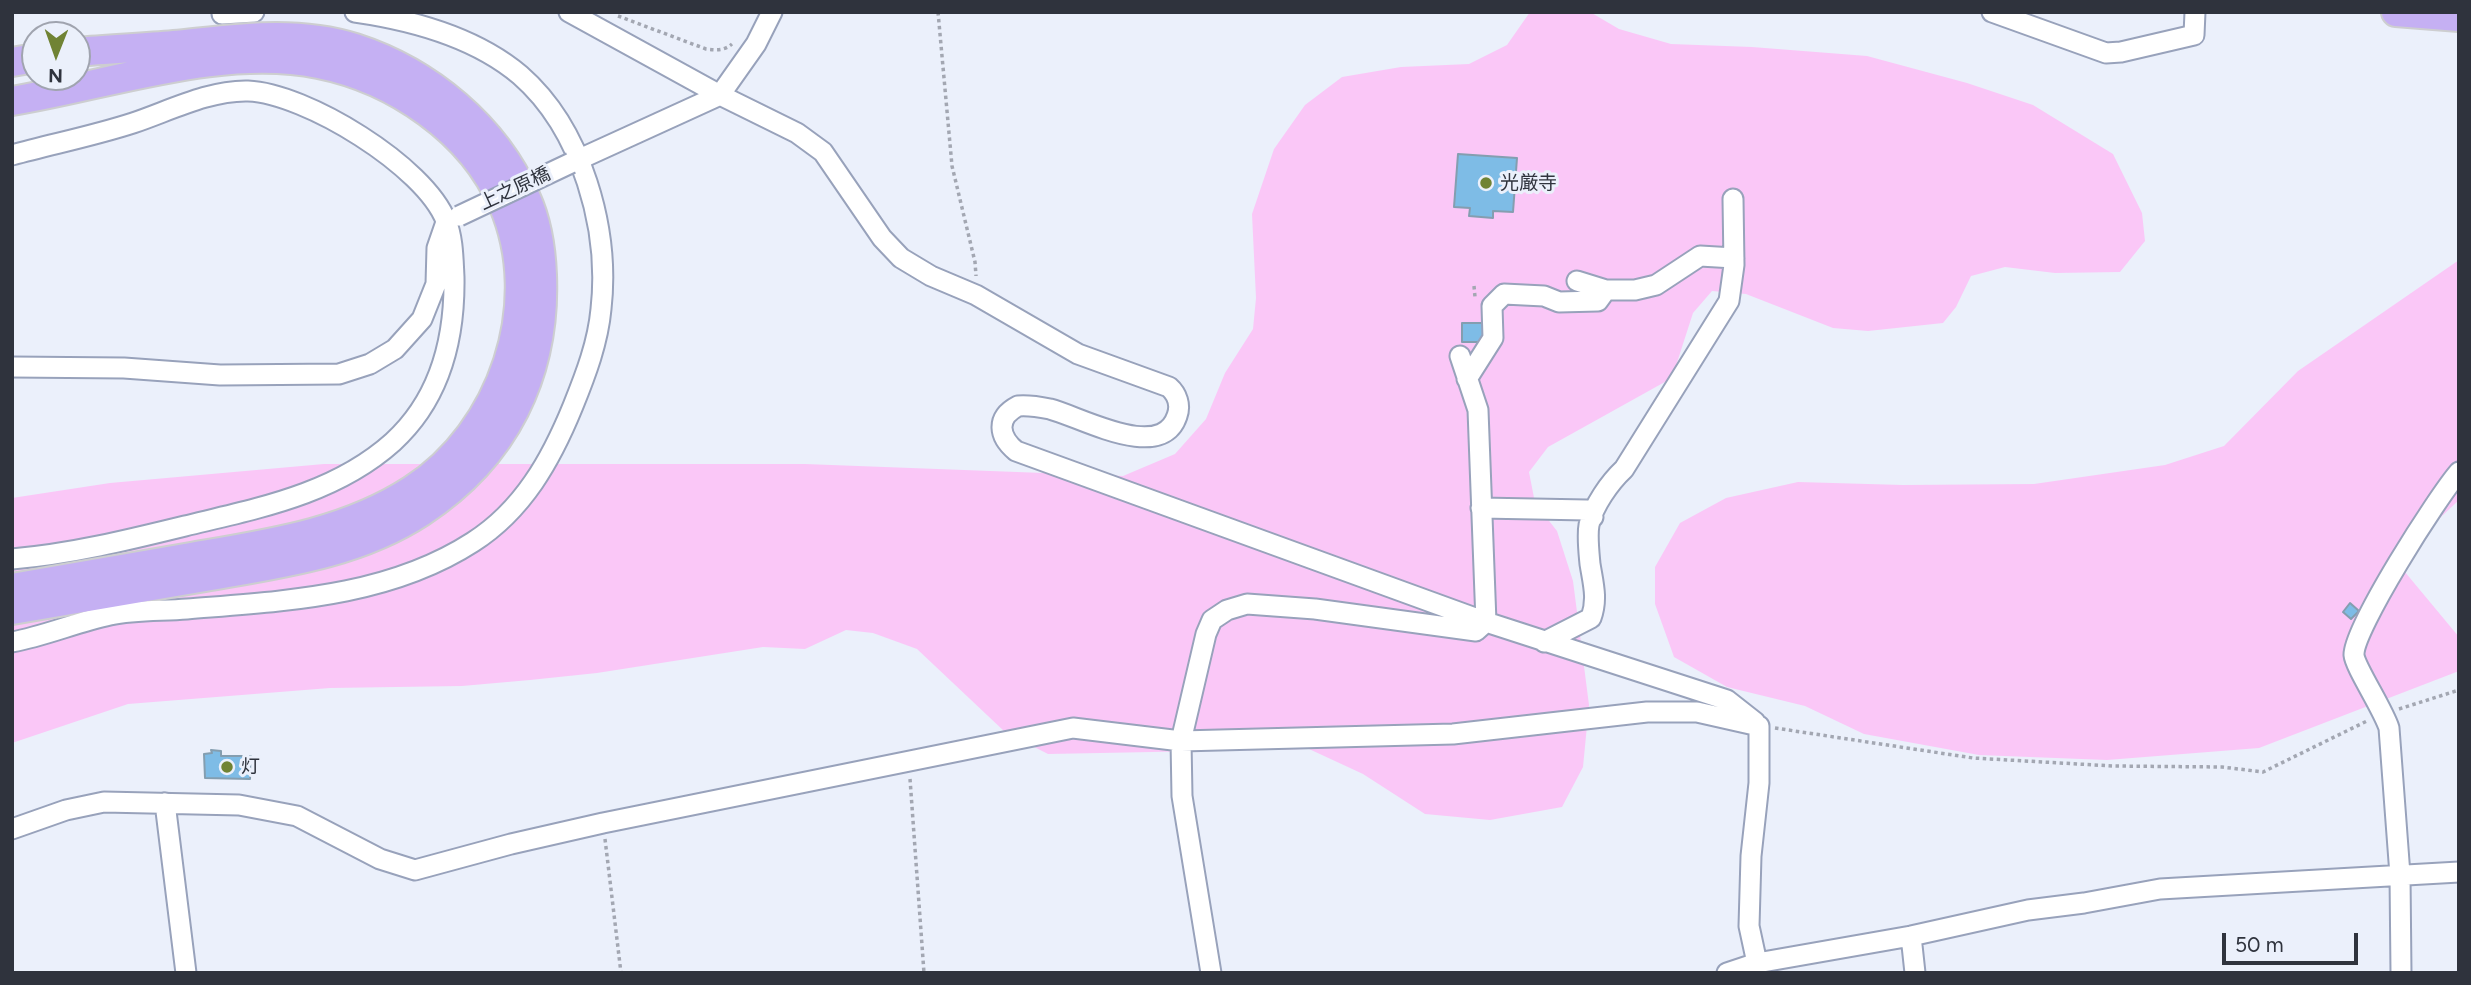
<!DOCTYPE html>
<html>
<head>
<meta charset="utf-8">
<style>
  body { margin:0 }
  #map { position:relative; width:2471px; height:985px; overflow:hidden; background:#ebf0fb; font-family:Figtree,sans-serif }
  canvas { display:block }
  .frame { position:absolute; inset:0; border:14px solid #2f333d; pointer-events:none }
  .north { position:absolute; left:21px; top:21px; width:70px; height:70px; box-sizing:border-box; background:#ebf0fb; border:2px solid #a0a4af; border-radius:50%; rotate:181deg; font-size:19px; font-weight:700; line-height:28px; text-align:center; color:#2f333d }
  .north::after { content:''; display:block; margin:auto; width:24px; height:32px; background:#708334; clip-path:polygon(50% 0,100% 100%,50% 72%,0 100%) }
  .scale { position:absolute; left:2222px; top:933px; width:136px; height:32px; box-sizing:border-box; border:4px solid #2f333d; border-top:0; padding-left:9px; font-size:21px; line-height:24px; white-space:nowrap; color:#2f333d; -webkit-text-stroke:5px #ebf0fb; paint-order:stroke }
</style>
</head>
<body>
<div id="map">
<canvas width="2471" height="985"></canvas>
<div class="frame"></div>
<div class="north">N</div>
<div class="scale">50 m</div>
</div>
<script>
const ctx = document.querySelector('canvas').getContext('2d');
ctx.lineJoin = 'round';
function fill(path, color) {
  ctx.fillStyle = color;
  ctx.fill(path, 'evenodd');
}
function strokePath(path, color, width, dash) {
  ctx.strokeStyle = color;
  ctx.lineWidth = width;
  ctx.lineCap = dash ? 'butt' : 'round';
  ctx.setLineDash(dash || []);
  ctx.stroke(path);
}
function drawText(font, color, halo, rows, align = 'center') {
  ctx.font = font + ' Figtree,"Noto Sans JP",sans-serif';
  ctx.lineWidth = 6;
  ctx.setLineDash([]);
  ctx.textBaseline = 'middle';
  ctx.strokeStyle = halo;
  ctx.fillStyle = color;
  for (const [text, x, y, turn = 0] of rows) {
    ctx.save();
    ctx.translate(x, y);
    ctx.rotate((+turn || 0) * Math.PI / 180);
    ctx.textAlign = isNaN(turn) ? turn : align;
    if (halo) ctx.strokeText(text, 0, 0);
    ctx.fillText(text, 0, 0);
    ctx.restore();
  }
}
fill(new Path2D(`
  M1530,12H1590L1619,29L1671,44L1752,47L1867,56L1967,83L2033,105L2113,154L2142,213L2145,241L2120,272L2055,273L2005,267L1971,276L1956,307L1943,323L1868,331L1833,328L1746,294L1712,291L1693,313L1672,378L1548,447L1529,472L1535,503L1557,531L1573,581L1589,705L1583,767L1562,807L1490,820L1425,814L1363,774L1309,749L1048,754L1005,732L917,649L873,633L846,630L805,649L763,647L597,673L530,680L462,686L330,688L128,704L12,743V498L110,483L324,464H805L1123,476L1175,454L1206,419L1225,373L1253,329L1256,298L1252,214L1274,149L1305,105L1342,77L1401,67L1469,64L1507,45Z
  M2459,260V500L2395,560L2459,637V671L2259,748L2107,760L1979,755L1864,734L1805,706L1727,687L1674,657L1655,604V567L1680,523L1726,498L1798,482L1903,485L2034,484L2165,465L2224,446L2298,371Z`), '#fac7f7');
const building = new Path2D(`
  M1458,154L1517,158L1513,212L1493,211V218L1469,216L1470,208L1454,207Z
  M1462,323H1485V342H1462Z
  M2350,603L2359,611L2351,619L2343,612Z
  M211,750L221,751V756H251L250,779L205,778L204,754L212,753Z`);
fill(building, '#7ebce6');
strokePath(building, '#849eb0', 2);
const minor = new Path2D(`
  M222,12V14L254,12
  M569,12L720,95L797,133L823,152L882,238L901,258L931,276L976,295L1078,354L1169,387C1177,394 1181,405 1177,416C1161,463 1081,417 1050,409C1040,407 1028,405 1018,406C995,418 999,437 1016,451L1486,622L1727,700L1755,722
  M1992,12L2106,53L2121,52L2194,35L2195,12
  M12,155C52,144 93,136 133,123C169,111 209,90 248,91C305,93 425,166 446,221C453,237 453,259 454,277C455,338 440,399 393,442C335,494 259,508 185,526C128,540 71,554 12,559
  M571,163L720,95L756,44L772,12
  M1577,281L1606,290H1635L1656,285L1700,256L1734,258
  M1460,356L1478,410L1486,622
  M12,367L124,368L220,375L339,374L370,364L395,349L422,319L436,284L437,248L446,222
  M1467,379L1493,338L1492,306L1504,294L1544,296L1559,302L1598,301L1606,290
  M1481,508L1587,510L1593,517
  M12,642C45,636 77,622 110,615C134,610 161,611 187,609C284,601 388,597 473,542C523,510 551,460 573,406C586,374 598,342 601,309C610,229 582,129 520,75C475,37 411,20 355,12
  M1544,642L1591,618C1598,599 1593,583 1590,564C1589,553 1587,536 1589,525C1593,506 1610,482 1624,469L1729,301L1734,265L1733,199
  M165,803L186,973
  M12,829L66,810L104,802L239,805L297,816L380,859L415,870L511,844L603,823L1073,728L1181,741L1453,734L1647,712H1697L1759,726
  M1911,936L1915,973
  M1757,963L1749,926L1751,856L1759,783V726
  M1211,973L1182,796L1181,741L1206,634L1212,620L1227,610L1247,604L1315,609L1476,631L1486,622
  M1727,973L1757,963L1911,936L2028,910L2084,903L2160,889L2459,872
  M2401,973L2400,875L2389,728C2383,709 2355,667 2354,655C2353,629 2438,496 2459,472`);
const highway = new Path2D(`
  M2396,12L2459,17
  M12,62L35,58
  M12,101C109,85 222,44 319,64C394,79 472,131 503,204C546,304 503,431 412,490C346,533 267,544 191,557C131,567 72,578 12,588
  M12,610C76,599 141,588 205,577C279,564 357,554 421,512C505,457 546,374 542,275C541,249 537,222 526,198C495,127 429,72 355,48C295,29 235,39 174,45C142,48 109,49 77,52`);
strokePath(minor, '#98a2bb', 23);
strokePath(highway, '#cdced0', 32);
strokePath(new Path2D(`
  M938,12L952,166L975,262L976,276
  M618,16L706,49C716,50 724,51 732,44
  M1474,286L1475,297
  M2399,709L2459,690
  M1775,728L1973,758L2113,766L2222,767L2263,772L2369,720
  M910,779L924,973
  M605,839L621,973`), '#a3a7b2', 3.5, [3.5, 3.5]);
strokePath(minor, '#fff', 19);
strokePath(highway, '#c5b0f3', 28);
const minorBridge = new Path2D(`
  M459,216L571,163`);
strokePath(minorBridge, '#98a2bb', 23, []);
strokePath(minorBridge, '#fff', 19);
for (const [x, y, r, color] of [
  [1486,183,7,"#708334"],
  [227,767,7,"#708334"]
]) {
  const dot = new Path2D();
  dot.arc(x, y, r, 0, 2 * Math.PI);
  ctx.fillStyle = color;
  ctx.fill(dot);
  strokePath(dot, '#ebf0fb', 2.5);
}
drawText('19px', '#2f333d', '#ebf0fb', [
  ["光厳寺",1500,183],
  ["灯",241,767]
], 'left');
drawText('19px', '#2f333d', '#ebf0fb', [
  ["上之原橋",515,189,-25]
]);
</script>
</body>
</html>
